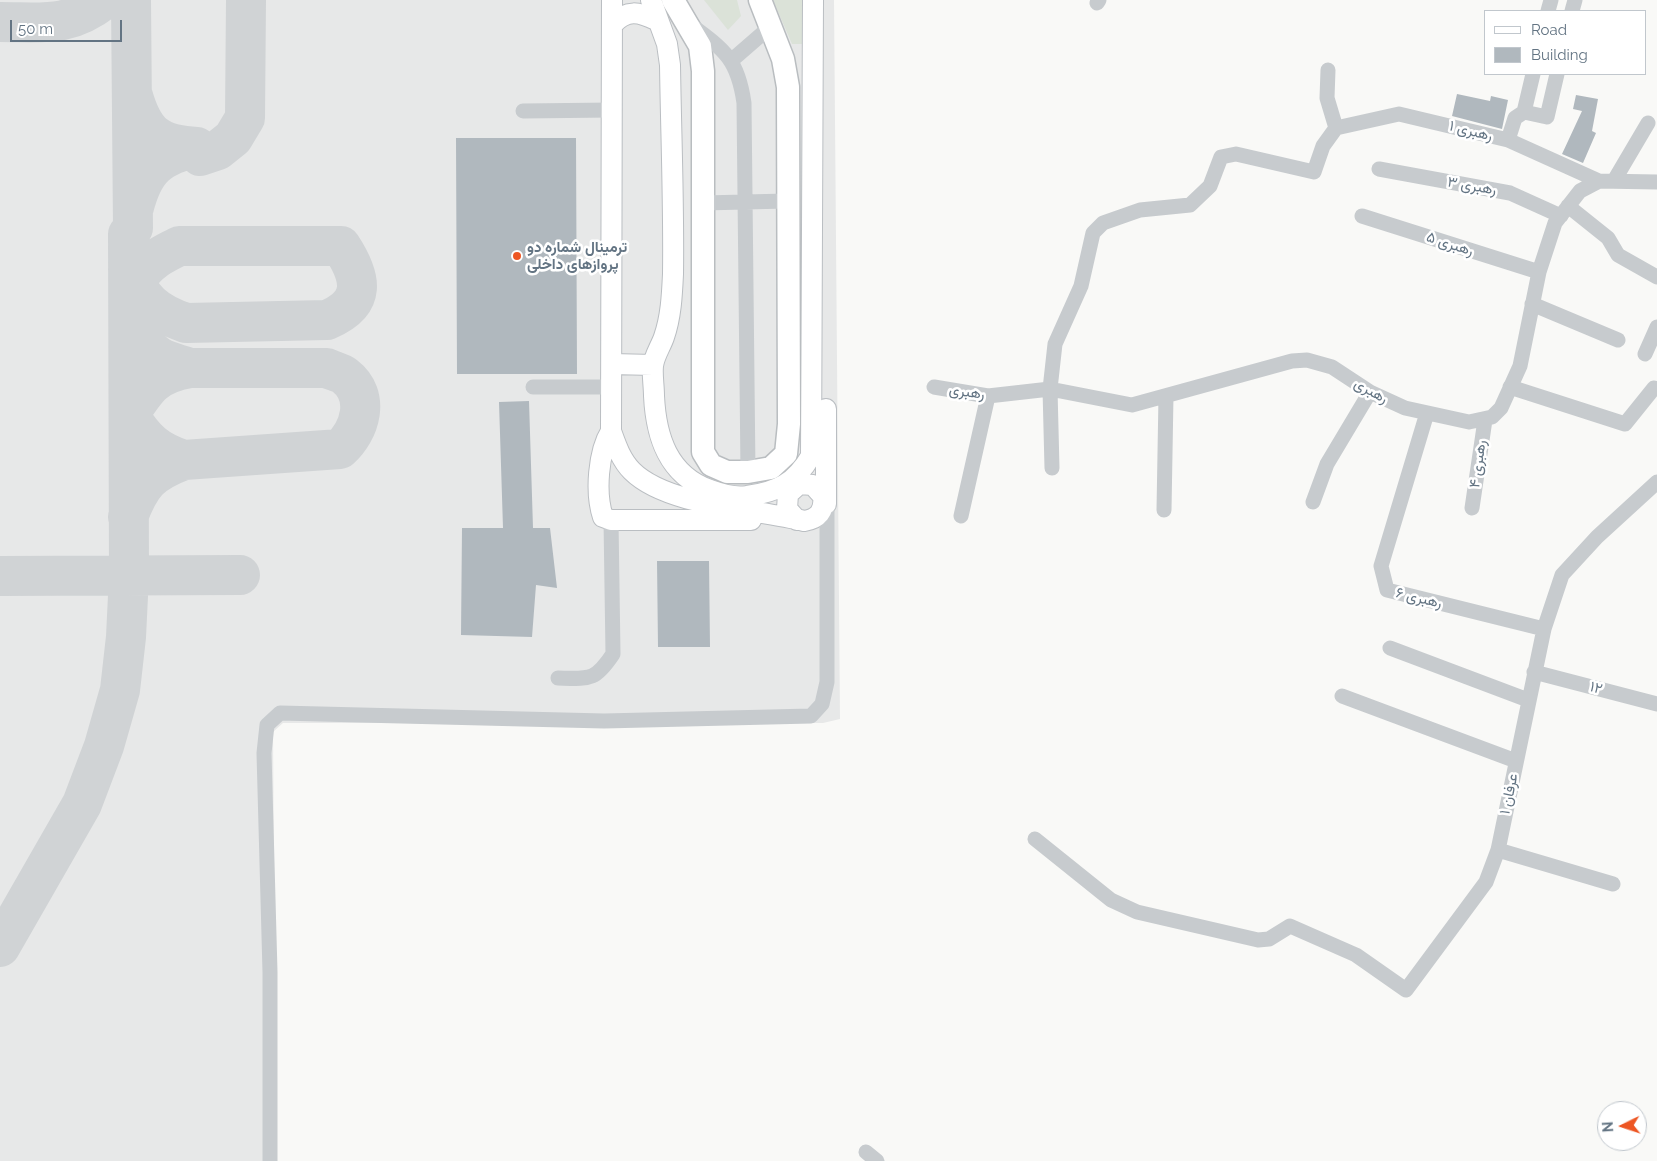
<!DOCTYPE html>
<html>
<head>
<meta charset="utf-8">
<style>
  body { margin:0 }
  #map { position:relative; width:1657px; height:1161px; overflow:hidden; background:#f9f9f7; font-family:Raleway,sans-serif }
  canvas { display:block }
  .legend { position:absolute; left:1484px; top:10px; width:162px; height:65px; box-sizing:border-box; background:#fff; border:1px solid #c1c7cd; margin:0; padding:6px 9px; list-style:none; font-size:15px; color:#637483 }
  .legend li { display:flex; align-items:center; gap:10px; height:25px }
  .legend b { width:25px; border:1px solid #c1c7cd }
  .north { position:absolute; left:1597px; top:1101px; width:50px; height:50px; box-sizing:border-box; background:#fff; border:1px solid #c1c7cd; border-radius:50%; rotate:266deg; font-size:14px; font-weight:700; line-height:20px; text-align:center; color:#637483 }
  .north::after { content:''; display:block; margin:auto; width:18px; height:22px; background:#ed5623; clip-path:polygon(50% 0,100% 100%,50% 72%,0 100%) }
  .scale { position:absolute; left:10px; top:20px; width:112px; height:22px; box-sizing:border-box; border:2px solid #637483; border-top:0; padding-left:6px; font-size:15px; line-height:18px; white-space:nowrap; color:#637483; -webkit-text-stroke:4px #fff; paint-order:stroke }
</style>
</head>
<body>
<div id="map">
<canvas width="1657" height="1161"></canvas>
<ul class="legend">
<li><b style="height:6px;background:#fff"></b>Road</li>
<li><b style="height:14px;background:#b0b8be"></b>Building</li>
</ul>
<div class="north">N</div>
<div class="scale">50 m</div>
</div>
<script>
const ctx = document.querySelector('canvas').getContext('2d');
ctx.lineJoin = 'round';
function fill(path, color) {
  ctx.fillStyle = color;
  ctx.fill(path, 'evenodd');
}
function strokePath(path, color, width, dash) {
  ctx.strokeStyle = color;
  ctx.lineWidth = width;
  ctx.lineCap = dash ? 'butt' : 'round';
  ctx.setLineDash(dash || []);
  ctx.stroke(path);
}
function drawText(font, color, halo, rows, align = 'center') {
  ctx.font = font + ' Raleway,Vazirmatn,sans-serif';
  ctx.lineWidth = 5;
  ctx.setLineDash([]);
  ctx.textBaseline = 'middle';
  ctx.strokeStyle = halo;
  ctx.fillStyle = color;
  for (const [text, x, y, turn = 0] of rows) {
    ctx.save();
    ctx.translate(x, y);
    ctx.rotate((+turn || 0) * Math.PI / 180);
    ctx.textAlign = isNaN(turn) ? turn : align;
    if (halo) ctx.strokeText(text, 0, 0);
    ctx.fillText(text, 0, 0);
    ctx.restore();
  }
}
fill(new Path2D(`
  M0,0H834L840,719L823,723H283L273,732L276,1161H0Z`), '#e7e8e8');
fill(new Path2D(`
  M704,0H737L741,16L728,30Z
  M773,0H805L807,44H792Z`), '#dbe2d8');
strokePath(new Path2D(`
  M131,0L133,228
  M0,22C43,22 68,28 104,0
  M133,96C144,134 158,145 197,147C159,156 144,168 134,207
  M200,156L218,150L233,138L245,118L246,0
  M128,269C142,300 154,312 186,323L327,320C367,303 362,278 341,246H179C172,250 163,254 156,259C120,285 122,331 158,356C167,362 179,364 190,368
  M128,517C141,483 150,473 184,460L340,449C360,431 371,396 345,376C340,372 332,371 327,368H190C155,374 147,387 129,415C145,440 156,451 184,460
  M0,576L240,575
  M0,947L82,804L104,746L120,690L126,637L129,575L128,234`), '#d0d3d5', 40);
fill(new Path2D(`
  M1457,94L1490,101L1491,96L1508,100L1502,129L1452,116Z
  M1576,95L1598,99L1592,131L1596,133L1583,163L1562,154L1582,111L1573,109Z
  M456,138H576L577,374H457Z
  M529,401L533,528H550L557,588L536,585L532,637L461,635L462,528H503L499,402Z
  M657,561H709L710,647H658Z`), '#b0b8be');
const major = new Path2D(`
  M612,0L611,431C616,445 621,460 632,471C667,506 756,509 804,521C818,519 825,511 823,496L813,485L799,484L788,494L787,509L797,520
  M651,0L667,44L670,65C671,134 674,204 673,274C672,295 671,317 664,337C661,346 654,356 653,366C652,375 654,386 654,396C656,437 668,475 710,490C721,494 735,498 747,496C778,492 795,483 811,456L813,0
  M613,24C627,9 639,12 656,20
  M612,364L653,365
  M611,431C598,452 595,493 603,517L611,520H751
  M826,504V409`);
const highway = new Path2D(`
  M673,0L700,46L703,71V452L711,465L727,472H748L771,468L786,454L789,424L788,87L783,59L760,0`);
strokePath(major, '#babec2', 22);
strokePath(highway, '#b9bdc0', 25);
strokePath(new Path2D(`
  M1097,3L1099,0
  M1548,11L1551,0
  M1572,11L1575,0
  M691,25C725,50 738,60 744,103L748,472
  M732,60L770,27
  M1328,70L1327,98L1336,128
  M523,111L612,110
  M1524,112L1547,117L1557,74
  M1336,128L1399,114L1508,140L1599,181
  M1508,140L1515,118L1524,112L1533,74
  M1379,169L1510,193L1561,216
  M1615,179L1648,123
  M703,203L787,201
  M1568,206L1608,238L1618,255L1657,277
  M1362,216L1539,272
  M1532,304L1618,340
  M1645,354L1657,327
  M533,387H612
  M934,387L988,396L1050,389L1132,405L1292,361L1307,360L1332,367L1370,392L1405,408L1469,422L1492,417L1501,408L1520,366L1539,272L1555,223L1580,191L1599,181L1657,182
  M1510,387L1625,424L1654,388
  M1427,413L1381,566L1387,590L1544,629
  M1052,468L1050,389L1055,344L1081,286L1093,233L1103,223L1140,210L1190,205L1210,186L1221,157L1236,154L1314,172L1323,146L1336,128
  M1313,502L1327,464L1370,392
  M1472,508L1485,420
  M1164,510L1166,396
  M961,516L988,396
  M1390,648L1528,700
  M1534,672L1657,704
  M558,678C590,679 595,681 613,654L611,520
  M1342,696L1516,761
  M1035,839L1111,900L1137,912L1258,940L1269,939L1290,926L1356,955L1406,990L1486,882L1498,850L1544,629L1562,575L1597,537L1657,482
  M1498,850L1613,884
  M866,1152L877,1161
  M270,1161V972L264,753L267,725L280,713L604,721L811,716L822,704L827,682V504`), '#c7cbce', 15);
strokePath(major, '#fff', 20);
strokePath(highway, '#fff', 22);
for (const [x, y, r, color] of [
  [517,256,5,"#ed5623"]
]) {
  const dot = new Path2D();
  dot.arc(x, y, r, 0, 2 * Math.PI);
  ctx.fillStyle = color;
  ctx.fill(dot);
  strokePath(dot, '#fff', 2);
}
drawText('15px', '#637483', '#fff', [
  ["رهبری ۱",1471,131,14],
  ["رهبری ۳",1472,186,10],
  ["رهبری ۵",1450,244,18],
  ["رهبری",1371,391,29],
  ["رهبری",967,392,8],
  ["رهبری ۴",1478,464,-82],
  ["رهبری ۶",1419,598,14],
  ["۱۲",1596,688,15],
  ["عرفان ۱",1509,794,-78]
]);
drawText('bold 15px', '#637483', '#fff', [
  ["ترمینال شماره دو",527,247],
  ["پروازهای داخلی",527,264]
], 'left');
</script>
</body>
</html>
